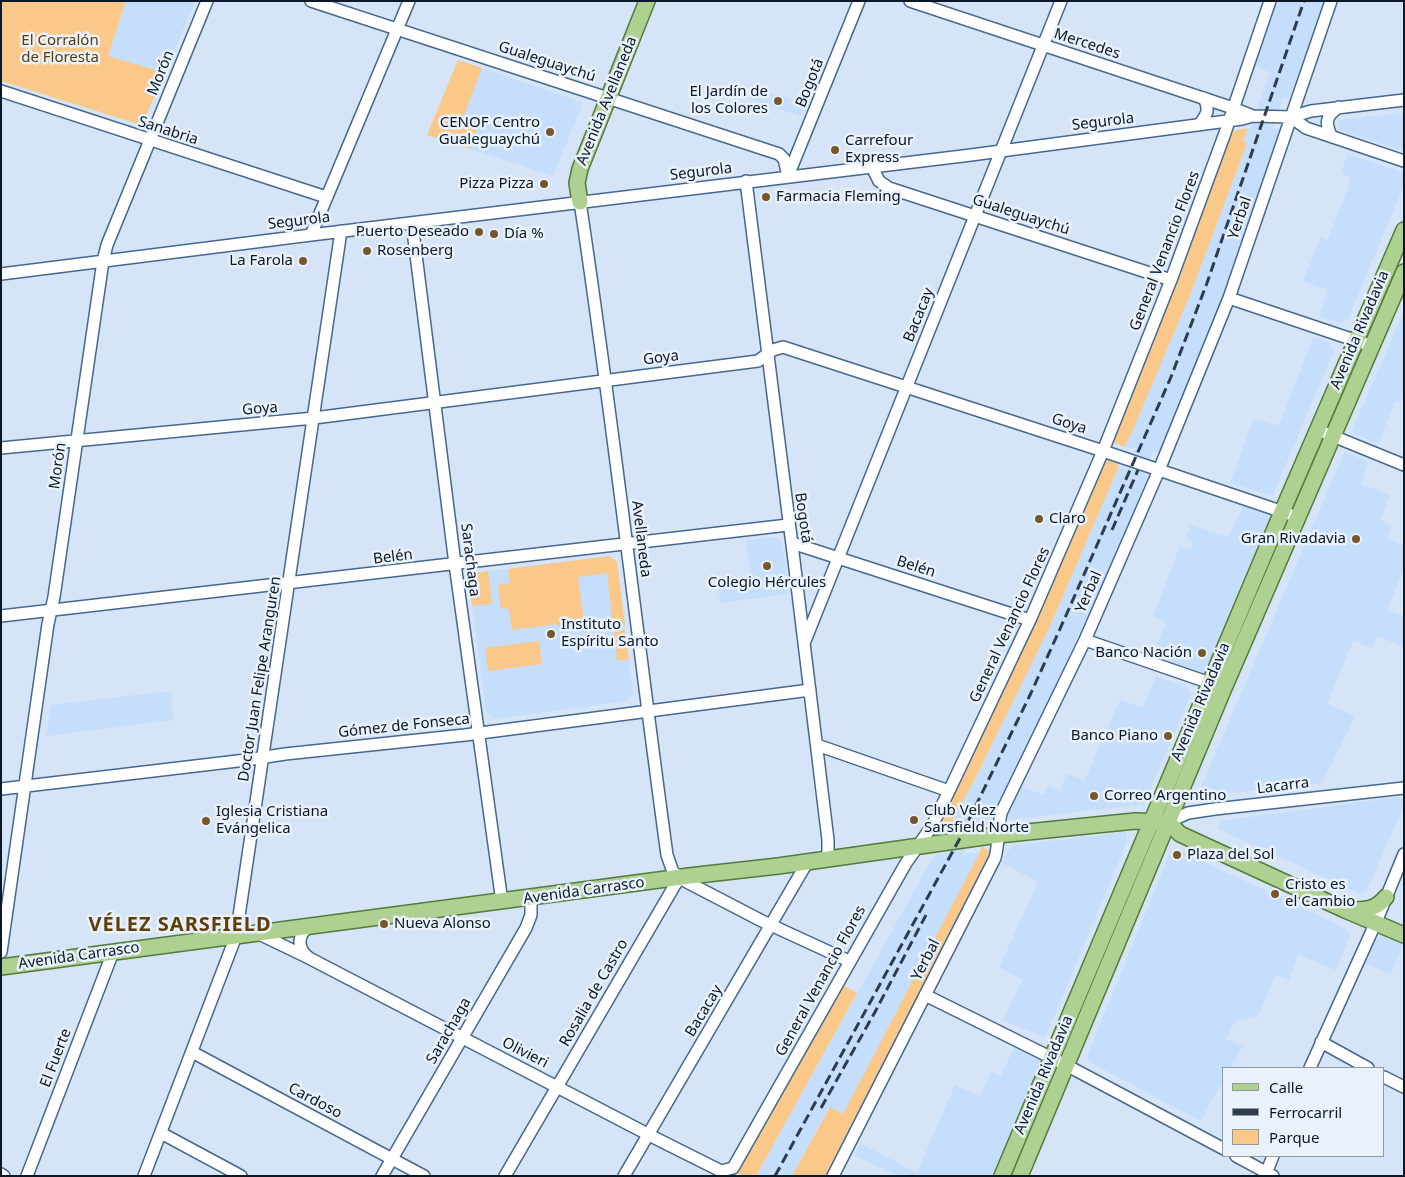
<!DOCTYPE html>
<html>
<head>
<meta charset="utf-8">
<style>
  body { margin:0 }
  #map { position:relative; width:1405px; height:1177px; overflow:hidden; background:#d5e4f6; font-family:"Noto Sans",sans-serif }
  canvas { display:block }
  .frame { position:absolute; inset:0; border:2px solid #0b1828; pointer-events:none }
  .legend { position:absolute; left:1222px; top:1067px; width:162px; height:90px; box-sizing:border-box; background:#e9f1fa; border:1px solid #909aa6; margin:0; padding:6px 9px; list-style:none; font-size:15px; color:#0b1828 }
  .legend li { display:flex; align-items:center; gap:10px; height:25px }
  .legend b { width:25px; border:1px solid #909aa6 }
</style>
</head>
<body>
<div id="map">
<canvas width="1405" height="1177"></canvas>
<div class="frame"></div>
<ul class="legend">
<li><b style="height:6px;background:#aed090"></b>Calle</li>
<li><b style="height:6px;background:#2f3c4c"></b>Ferrocarril</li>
<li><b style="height:14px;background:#fac888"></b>Parque</li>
</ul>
</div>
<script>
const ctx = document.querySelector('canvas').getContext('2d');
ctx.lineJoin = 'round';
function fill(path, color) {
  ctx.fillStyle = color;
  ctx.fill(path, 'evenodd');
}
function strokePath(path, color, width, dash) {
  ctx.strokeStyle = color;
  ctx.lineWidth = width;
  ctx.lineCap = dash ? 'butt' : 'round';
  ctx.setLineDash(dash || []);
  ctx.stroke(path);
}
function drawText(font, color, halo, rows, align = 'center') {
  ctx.font = font + ' "Noto Sans",sans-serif';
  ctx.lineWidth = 5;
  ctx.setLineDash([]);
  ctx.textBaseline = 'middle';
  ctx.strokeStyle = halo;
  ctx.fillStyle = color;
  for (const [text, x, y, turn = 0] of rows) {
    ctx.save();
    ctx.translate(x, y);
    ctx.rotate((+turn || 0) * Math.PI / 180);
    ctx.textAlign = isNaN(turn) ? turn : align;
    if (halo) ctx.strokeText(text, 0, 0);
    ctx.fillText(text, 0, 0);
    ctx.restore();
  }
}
fill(new Path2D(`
  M126,1H195L165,73L108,56Z
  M1276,1H1324L1291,95L1287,98L1283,97L1272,129H1281L1219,307L1158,453L1153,451L1144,474L1147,478L1109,569L1011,782L1009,783L988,825L978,826L962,855L980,852L843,1114L829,1107L792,1176H756L927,868L937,854L949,852L961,828L951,829L954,817L974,781L1050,626L1119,466L1128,469L1136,448L1124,447L1190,295L1247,143L1243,141L1248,128L1251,127L1270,72L1254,66Z
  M458,60L581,102V108L553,176L427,135Z
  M755,87L805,104L801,116L750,99Z
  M1404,113V151L1339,130V120Z
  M1347,154L1402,172L1404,174V185L1348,319L1339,323L1319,317L1328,290L1303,281L1321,237L1328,240L1345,196L1351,177L1341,173Z
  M1404,312V395L1400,403L1395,401L1378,444L1355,434L1352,430Z
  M1313,337L1330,343L1334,350L1273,495H1271L1230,483L1254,418L1279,426Z
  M1344,453H1349L1368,462L1361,484L1390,495L1380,520L1392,525L1387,538L1404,545V568L1387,610L1404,616V647L1377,636L1372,648L1353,641L1327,704L1355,716L1322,783L1202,796L1199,792Z
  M1243,506L1268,515L1273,519L1209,674L1203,675L1153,657L1166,622L1153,617L1180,546L1191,549L1193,542L1185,539L1191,525L1229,537Z
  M776,537L782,542L789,594L720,603L719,589L752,585L746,540Z
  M610,556L617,562L633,694L627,701L494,719L486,712L469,580L474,573Z
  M1156,676L1187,687L1191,694L1144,804L1010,820L1007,817L1022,787L1044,795L1048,786L1060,790L1067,774L1085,780L1120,700L1143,708Z
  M171,691L173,720L46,736L51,705Z
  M1399,797L1404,805L1366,892L1358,893L1218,829L1220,821Z
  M1127,832V842L1045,1038L1003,1020L1023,980L999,968L1038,882L1002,863L1006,854L1012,846L1016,845Z
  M1179,850L1347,929L1350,935L1336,970L1298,955L1289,980L1275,975L1258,1017L1235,1021L1226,1039L1243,1046L1230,1068H1224V1080L1200,1121L1088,1061L1087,1057L1170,853Z
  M1380,937H1388L1403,944L1391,974L1365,964L1374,942Z
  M1014,1047L1039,1059L1044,1064L999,1176H900L854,1156L860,1143L917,1173L955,1085L980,1096L991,1072L1001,1076Z`), '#c5defc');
fill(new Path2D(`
  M1,1H126L108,56L165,73L144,120L135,123L1,81Z
  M458,60L482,68L463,118L479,123L470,149L427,135Z
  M1248,128L1243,141L1247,143L1190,295L1132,432L1124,447L1113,442L1229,135L1233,131Z
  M1107,460L1116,463L1119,466L1050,626L974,781L954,817L950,833L935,835L934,831L1040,611L1104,465Z
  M610,556L617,562L625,625L613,626L607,573L578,577L584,623L558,627V624L512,630L509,610L507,608L501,609L498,585L510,583L508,569Z
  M488,571L492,604L472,606L469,580L474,573Z
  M625,630L629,659L617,661L614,632Z
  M539,641L542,664L488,671L485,648Z
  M981,846L989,851V859L825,1176H792L830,1107L843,1114L980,852Z
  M842,985L857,993L756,1176H742L736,1172Z`), '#fac888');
const minor = new Path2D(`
  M311,1L779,154L784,159L788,176
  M910,1L1233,108L1253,116
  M1,91L326,197
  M1291,117L1306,128L1404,161
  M1199,125C1207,114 1210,111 1204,98
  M1332,137C1325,124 1325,116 1339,107
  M872,167L879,181L889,188L1171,280
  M788,176L859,1
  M746,181C774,401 802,620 828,840V859
  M580,202C613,419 637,637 667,855L673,872L685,881L762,921L849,961
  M412,223L455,564L502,902
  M311,235L409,1
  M1,274L311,235L971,155L1242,119L1253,116L1291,117L1311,111L1404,100
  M1229,298L1372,346
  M1318,430L1404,465
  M1,448L314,418L758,361L773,350L783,347L1103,451L1289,514
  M792,543L1030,620
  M1,616L788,525
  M1085,640L1216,685
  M805,641L1061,1
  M817,745L949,791
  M1,789L246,760L285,754L465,735L810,690
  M1168,822L1188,813L1215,809L1404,788
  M257,933L309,958L659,1140L721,1171L733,1168L906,863L932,826L949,791L1030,620L1103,451L1171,280L1225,133L1270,1
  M1,952L48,624L54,597L103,261L107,245L207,1
  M308,957C297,948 297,934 310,926
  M925,995L1066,1065L1224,1149
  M1321,1042L1368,1068
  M192,1052L424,1176
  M1310,1068L1376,922L1404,854
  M1384,1077L1404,1087
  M161,1133L241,1176
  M1236,1156L1273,1176
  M1,1174L4,1176
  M27,1176L113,952
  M144,1176L236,936L341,231
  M382,1176L526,928L531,915V898
  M505,1176L679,878
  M624,1176L808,861
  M833,1176L995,858C999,843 998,828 1001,813L1085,640L1159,470L1229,298L1331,1
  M1265,1176L1273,1156`);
const major = new Path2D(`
  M580,202L577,183L580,169L647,1
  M1168,822L1180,834L1345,910L1404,935
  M1349,910C1364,910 1376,910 1386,897
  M1,967L689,876L778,866L998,835L1135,821L1168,822
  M1002,1176L1282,512L1404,230
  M1020,1176L1224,688L1404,272`);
strokePath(minor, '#46688f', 14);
strokePath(major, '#527b3c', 18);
strokePath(minor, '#fff', 11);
strokePath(major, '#aed090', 15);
strokePath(new Path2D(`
  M1112,530L1138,470
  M821,1108L875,1012L926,915
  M775,1176L959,840L1031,693L1064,620L1171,377L1207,283L1304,1`), '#2f3c4c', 3, [10, 5]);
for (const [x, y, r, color] of [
  [778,101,5,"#76562c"],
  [550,132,5,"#76562c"],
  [835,150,5,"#76562c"],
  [544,184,5,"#76562c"],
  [766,197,5,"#76562c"],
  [479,232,5,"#76562c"],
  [494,234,5,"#76562c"],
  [367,251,5,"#76562c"],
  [303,261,5,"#76562c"],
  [1039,519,5,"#76562c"],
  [1356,539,5,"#76562c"],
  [767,566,5,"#76562c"],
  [551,634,5,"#76562c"],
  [1202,653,5,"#76562c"],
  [1168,736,5,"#76562c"],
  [1094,796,5,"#76562c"],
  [914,820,5,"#76562c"],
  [206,821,5,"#76562c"],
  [1177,855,5,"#76562c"],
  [1275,894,5,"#76562c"],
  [384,924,5,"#76562c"]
]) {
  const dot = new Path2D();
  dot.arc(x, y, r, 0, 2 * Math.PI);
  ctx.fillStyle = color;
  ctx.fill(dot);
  strokePath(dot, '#e9f1fa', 2);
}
drawText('15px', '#5b3a04', '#e9f1fa', [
  ["El Corralón",60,41],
  ["de Floresta",60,58]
]);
drawText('15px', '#0b1828', '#e9f1fa', [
  ["Mercedes",1087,44,18],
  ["Gualeguaychú",547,62,18],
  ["Morón",161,73,-68],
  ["Bogotá",810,83,-68],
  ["Avenida Avellaneda",607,101,-68],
  ["Segurola",1103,122,-7],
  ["Sanabria",168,131,18],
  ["Segurola",701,172,-7],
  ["Gualeguaychú",1021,215,18],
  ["Yerbal",1240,218,-71],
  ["Segurola",299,221,-7],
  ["General Venancio Flores",1165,251,-69],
  ["Bacacay",919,315,-68],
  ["Avenida Rivadavia",1360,330,-67],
  ["Goya",661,358,-7],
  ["Goya",260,409,-5],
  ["Goya",1069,424,18],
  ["Morón",58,466,-82],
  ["Bogotá",803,518,82],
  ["Avellaneda",641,539,83],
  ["Belén",393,557,-7],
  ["Sarachaga",470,560,83],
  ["Belén",916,567,18],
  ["Yerbal",1089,592,-66],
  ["General Venancio Flores",1010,625,-65],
  ["Doctor Juan Felipe Aranguren",260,679,-81],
  ["Avenida Rivadavia",1201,702,-67],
  ["Gómez de Fonseca",404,726,-6],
  ["Lacarra",1283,786,-7],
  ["Avenida Carrasco",584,891,-8],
  ["Avenida Carrasco",79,956,-8],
  ["Yerbal",926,960,-63],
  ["General Venancio Flores",821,981,-61],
  ["Rosalia de Castro",594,993,-60],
  ["Bacacay",704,1011,-59],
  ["Sarachaga",449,1031,-60],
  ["Olivieri",525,1053,27],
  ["El Fuerte",56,1058,-69],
  ["Avenida Rivadavia",1044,1075,-67],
  ["Cardoso",315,1101,28]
]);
drawText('15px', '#0b1828', '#e9f1fa', [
  ["El Jardín de",768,92,"right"],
  ["los Colores",768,109,"right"],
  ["CENOF Centro",540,123,"right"],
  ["Gualeguaychú",540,140,"right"],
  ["Carrefour",845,141],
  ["Express",845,158],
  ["Pizza Pizza",534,184,"right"],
  ["Farmacia Fleming",776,197],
  ["Puerto Deseado",469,232,"right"],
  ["Día %",504,234],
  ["Rosenberg",377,251],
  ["La Farola",293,261,"right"],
  ["Claro",1049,519],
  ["Gran Rivadavia",1346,539,"right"],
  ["Colegio Hércules",767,583,"center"],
  ["Instituto",561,625],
  ["Espíritu Santo",561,642],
  ["Banco Nación",1192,653,"right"],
  ["Banco Piano",1158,736,"right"],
  ["Correo Argentino",1104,796],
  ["Club Velez",924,811],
  ["Sarsfield Norte",924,828],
  ["Iglesia Cristiana",216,812],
  ["Evángelica",216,829],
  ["Plaza del Sol",1187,855],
  ["Cristo es",1285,885],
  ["el Cambio",1285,902],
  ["Nueva Alonso",394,924]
], 'left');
ctx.letterSpacing = '1px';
drawText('bold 20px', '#603e07', '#e9f1fa', [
  ["VÉLEZ SARSFIELD",180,925]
]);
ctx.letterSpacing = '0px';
</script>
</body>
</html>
